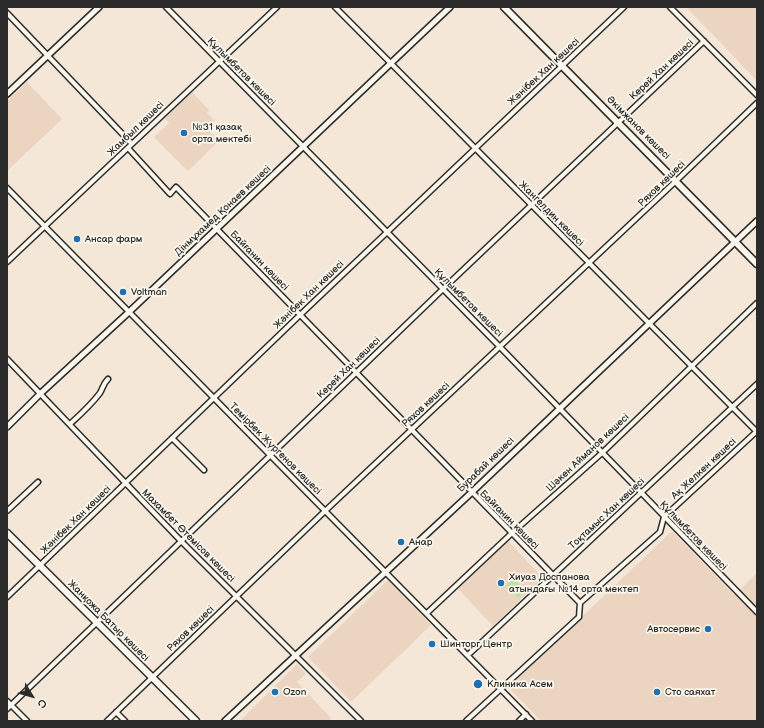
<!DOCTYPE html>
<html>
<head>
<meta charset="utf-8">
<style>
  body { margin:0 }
  #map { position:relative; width:764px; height:728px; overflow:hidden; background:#f4e7d8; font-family:"Balsamiq Sans",sans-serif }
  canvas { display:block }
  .frame { position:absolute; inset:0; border:8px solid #2b2b2b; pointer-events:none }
  .north { position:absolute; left:12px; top:676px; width:40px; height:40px; -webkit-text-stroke:3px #fbf7ec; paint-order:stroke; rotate:127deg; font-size:11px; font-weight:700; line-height:16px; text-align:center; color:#2b2b2b }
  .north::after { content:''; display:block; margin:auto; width:14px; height:18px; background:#2b2b2b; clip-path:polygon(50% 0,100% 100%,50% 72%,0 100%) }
</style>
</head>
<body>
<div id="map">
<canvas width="764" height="728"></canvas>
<div class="frame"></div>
<div class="north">С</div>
</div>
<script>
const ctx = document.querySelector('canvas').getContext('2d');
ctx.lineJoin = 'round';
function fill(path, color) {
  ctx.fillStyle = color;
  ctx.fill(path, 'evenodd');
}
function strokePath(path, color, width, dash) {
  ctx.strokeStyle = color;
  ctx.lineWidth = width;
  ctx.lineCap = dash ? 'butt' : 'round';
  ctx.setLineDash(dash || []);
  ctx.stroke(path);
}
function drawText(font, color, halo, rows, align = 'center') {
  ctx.font = font + ' "Balsamiq Sans",sans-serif';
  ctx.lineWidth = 3.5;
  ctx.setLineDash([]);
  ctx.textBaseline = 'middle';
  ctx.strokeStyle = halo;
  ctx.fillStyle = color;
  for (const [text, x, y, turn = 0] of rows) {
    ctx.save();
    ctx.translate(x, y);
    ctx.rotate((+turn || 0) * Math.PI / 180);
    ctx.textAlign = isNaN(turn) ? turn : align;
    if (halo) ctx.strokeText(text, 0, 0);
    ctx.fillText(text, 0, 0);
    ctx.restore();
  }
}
fill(new Path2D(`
  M686,7H757V81L722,44Z
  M27,82L62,119L7,171V101Z
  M192,92L209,110L207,113L215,121L207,129L219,141L188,171L154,137L169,123L165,118Z
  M672,531L734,595L757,573V721H541L508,687Z
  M508,541L543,578L493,626L458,589Z
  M388,580L431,625L351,702L308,657Z
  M297,664L306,674L297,682L331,718L329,721H240Z`), '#ebd4c0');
fill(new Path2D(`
  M513,579L526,591L518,598L506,586Z`), '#b5e5a5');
const minor = new Path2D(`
  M166,7L500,347L757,612
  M335,7L757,432
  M670,7L757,95
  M7,13L132,144
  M128,148L170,194L176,187L580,603
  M7,188L532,721
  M7,262L277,7
  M7,359L181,541L361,721
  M70,424C81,414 91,405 100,393C103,388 103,384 108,379
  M172,438L204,470
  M7,511L38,482
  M7,597L300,315L624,7
  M427,613L512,533L602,453L757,303
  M468,655L757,384
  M7,701L27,721
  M7,709L443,289L704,41
  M116,712L125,721
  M107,721L325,511L676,181L757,103
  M466,721L579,617L580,603L660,532L664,517L757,431
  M519,721L526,714`);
const tertiary = new Path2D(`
  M7,94L99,7
  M7,427L41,393L129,312L450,7
  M225,721L471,493L757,221`);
const secondary = new Path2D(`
  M504,7L757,264
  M7,533L196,721`);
strokePath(minor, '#2b2b2b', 7);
strokePath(tertiary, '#2b2b2b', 8);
strokePath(secondary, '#2b2b2b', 9);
strokePath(minor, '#fbf7ec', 4);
strokePath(tertiary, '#fbf7ec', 5);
strokePath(secondary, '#fbf7ec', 6);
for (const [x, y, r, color] of [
  [184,133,4,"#1f6fb2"],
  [77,239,4,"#1f6fb2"],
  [123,292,4,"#1f6fb2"],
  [401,542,4,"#1f6fb2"],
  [501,583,4,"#1f6fb2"],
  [708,629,4,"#1f6fb2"],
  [432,644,4,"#1f6fb2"],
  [478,684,5,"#1f6fb2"],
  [275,692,4,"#1f6fb2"],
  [657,692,4,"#1f6fb2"]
]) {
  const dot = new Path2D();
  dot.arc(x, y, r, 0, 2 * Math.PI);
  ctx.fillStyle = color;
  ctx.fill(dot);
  strokePath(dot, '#fbf7ec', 1.5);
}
drawText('10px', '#2b2b2b', '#fbf7ec', [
  ["Керей Хан көшесі",662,70,-43],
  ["Құлымбетов көшесі",241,72,45],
  ["Жәнібек Хан көшесі",544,72,-43],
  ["Әкімжанов көшесі",638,128,45],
  ["Жамбыл көшесі",136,129,-44],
  ["Ряхов көшесі",662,184,-44],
  ["Дінмұхамед Қонаев көшесі",223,211,-43],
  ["Жангелдин көшесі",551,214,45],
  ["Байғанин көшесі",259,261,46],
  ["Жәнібек Хан көшесі",309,295,-44],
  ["Құлымбетов көшесі",468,303,45],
  ["Керей Хан көшесі",349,368,-44],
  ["Ряхов көшесі",426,405,-43],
  ["Темірбек Жүргенов көшесі",275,449,45],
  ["Шәкен Айманов көшесі",588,453,-43],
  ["Бурабай көшесі",486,465,-44],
  ["Ақ Желкен көшесі",704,469,-43],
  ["Тоқтамыс Хан көшесі",607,514,-43],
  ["Жәнібек Хан көшесі",76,520,-44],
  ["Байғанин көшесі",509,520,45],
  ["Махамбет Өтемісов көшесі",188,536,45],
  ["Құлымбетов көшесі",693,536,46],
  ["Жанқожа Батыр көшесі",108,621,45],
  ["Ряхов көшесі",191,629,-44]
]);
drawText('10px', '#2b2b2b', '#fbf7ec', [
  ["№31 қазақ",192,127],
  ["орта мектебі",192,139],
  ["Ансар фарм",85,239],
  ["Voltman",131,292],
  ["Анар",409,542],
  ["Хиуаз Доспанова",509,577],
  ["атындағы №14 орта мектеп",509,589],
  ["Автосервис",700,629,"right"],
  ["Шинторг Центр",440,644],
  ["Клиника Асем",487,684],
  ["Ozon",283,692],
  ["Сто саяхат",665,692]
], 'left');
</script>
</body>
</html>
